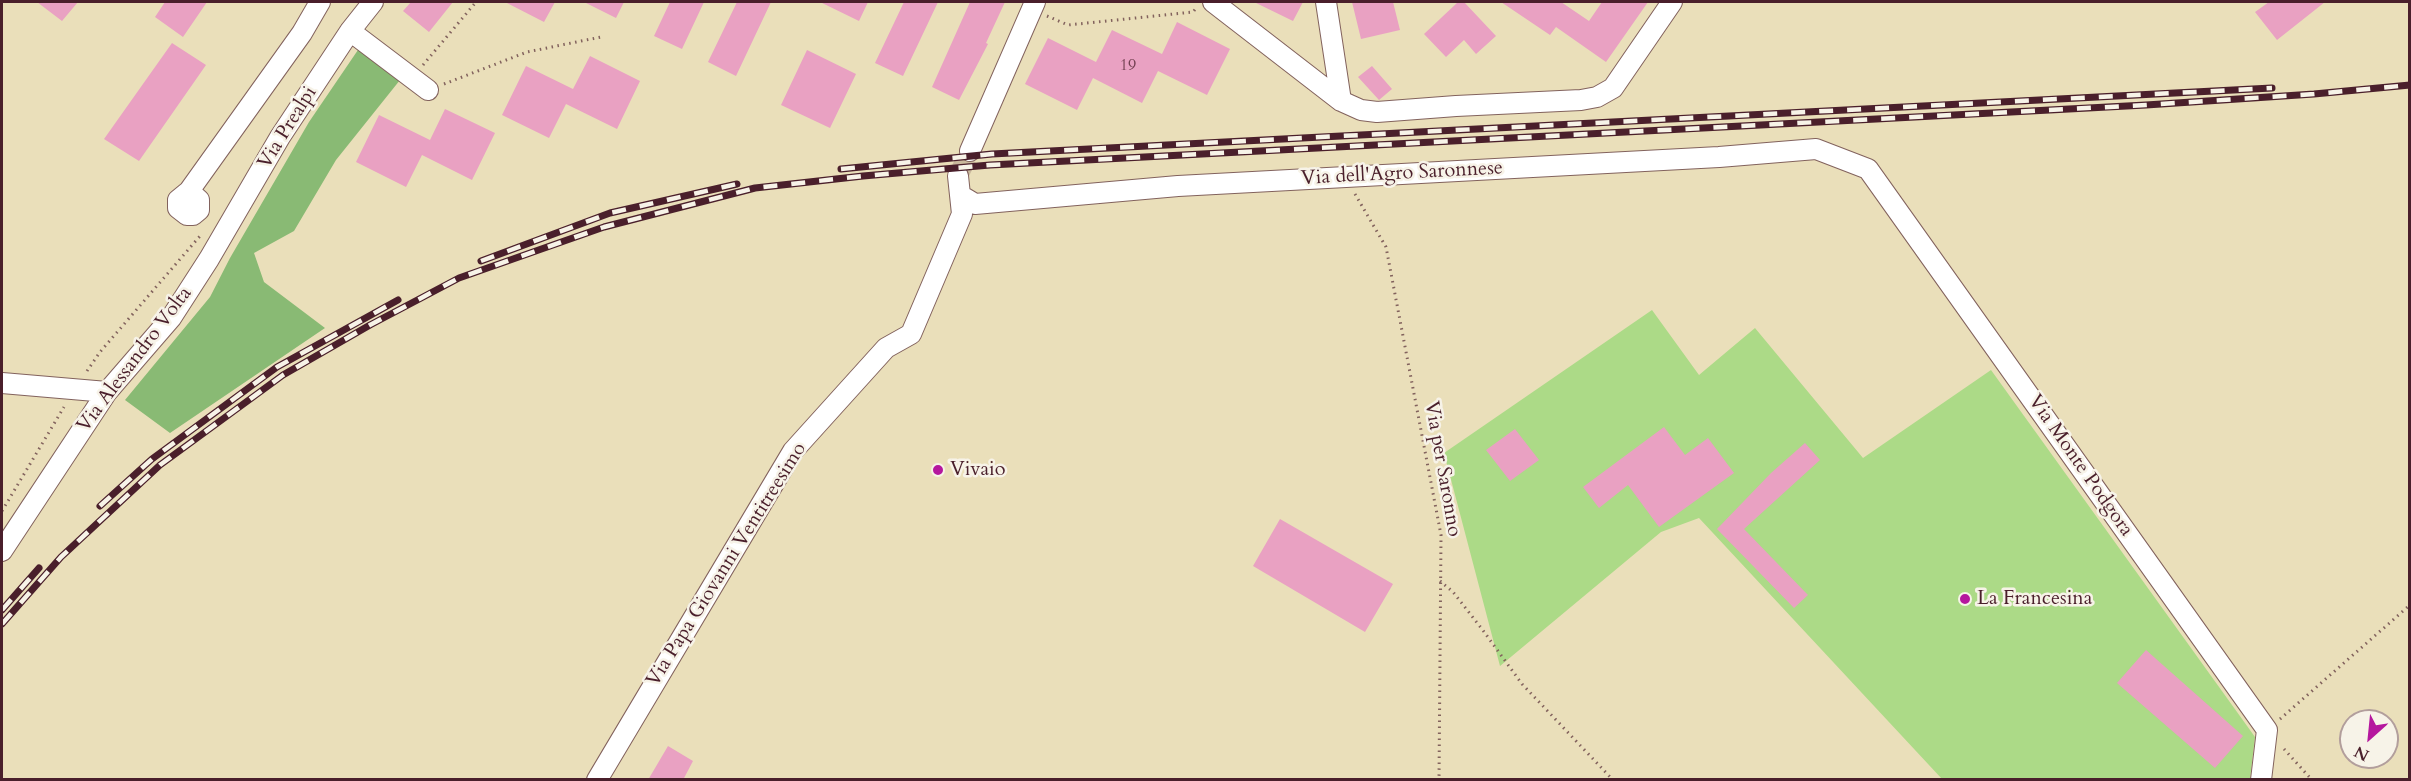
<!DOCTYPE html>
<html>
<head>
<meta charset="utf-8">
<style>
  body { margin:0 }
  #map { position:relative; width:2411px; height:781px; overflow:hidden; background:#eadfba; font-family:Cardo,serif }
  canvas { display:block }
  .frame { position:absolute; inset:0; border:3px solid #4a1f2b; pointer-events:none }
  .north { position:absolute; left:2339px; top:709px; width:60px; height:60px; box-sizing:border-box; background:#f7f3e8; border:2px solid #b29e9c; border-radius:50%; rotate:207deg; font-size:16px; font-weight:700; line-height:24px; text-align:center; color:#4a1f2b }
  .north::after { content:''; display:block; margin:auto; width:21px; height:27px; background:#b5179e; clip-path:polygon(50% 0,100% 100%,50% 72%,0 100%) }
</style>
</head>
<body>
<div id="map">
<canvas width="2411" height="781"></canvas>
<div class="frame"></div>
<div class="north">N</div>
</div>
<script>
const ctx = document.querySelector('canvas').getContext('2d');
ctx.lineJoin = 'round';
function fill(path, color) {
  ctx.fillStyle = color;
  ctx.fill(path, 'evenodd');
}
function strokePath(path, color, width, dash) {
  ctx.strokeStyle = color;
  ctx.lineWidth = width;
  ctx.lineCap = dash ? 'butt' : 'round';
  ctx.setLineDash(dash || []);
  ctx.stroke(path);
}
function drawText(font, color, halo, rows, align = 'center') {
  ctx.font = font + ' Cardo,serif';
  ctx.lineWidth = 5;
  ctx.setLineDash([]);
  ctx.textBaseline = 'middle';
  ctx.strokeStyle = halo;
  ctx.fillStyle = color;
  for (const [text, x, y, turn = 0] of rows) {
    ctx.save();
    ctx.translate(x, y);
    ctx.rotate((+turn || 0) * Math.PI / 180);
    ctx.textAlign = isNaN(turn) ? turn : align;
    if (halo) ctx.strokeText(text, 0, 0);
    ctx.fillText(text, 0, 0);
    ctx.restore();
  }
}
fill(new Path2D(`
  M1652,310L1699,375L1755,328L1863,458L1991,370L2255,737L2250,779H1942L1699,518L1661,532L1500,666L1444,453Z`), '#acda87');
fill(new Path2D(`
  M360,47L400,80L336,160L294,231L254,253L264,282L325,328L170,433L125,400L210,297L230,258L309,122Z`), '#89ba74');
fill(new Path2D(`
  M37,2H78L62,21Z
  M165,2H207L183,37L155,17Z
  M411,2H453L429,32L403,11Z
  M505,2H555L544,22Z
  M584,2H624L616,18Z
  M670,2H704L682,49L654,36Z
  M737,2H771L736,76L708,62Z
  M820,2H868L859,21Z
  M904,2H938L903,76L875,63Z
  M970,2H1005L986,43L988,44L959,100L932,87Z
  M1254,2H1303L1293,21Z
  M1352,2H1393L1400,30L1361,39Z
  M1458,2H1464L1496,36L1476,54L1464,40L1446,57L1424,34Z
  M1501,2H1561L1589,21L1602,2H1648L1606,62L1556,27L1550,35Z
  M2269,2H2325L2277,40L2255,12Z
  M1177,22L1230,49L1207,95L1158,71L1142,103L1093,78L1077,110L1025,84L1048,38L1096,62L1112,30L1162,54Z
  M172,43L206,65L139,161L104,139Z
  M807,50L856,74L830,128L781,105Z
  M590,56L640,81L617,129L566,104L549,138L502,115L526,66L573,89Z
  M1372,66L1392,89L1379,100L1358,77Z
  M445,109L495,133L472,180L422,155L406,187L356,162L379,115L430,140Z
  M1664,427L1685,455L1708,438L1734,473L1659,527L1628,485L1599,508L1583,487Z
  M1515,429L1539,460L1510,481L1486,450Z
  M1805,443L1820,460L1744,529L1808,595L1794,608L1717,529L1771,473Z
  M1280,519L1393,584L1365,632L1253,566Z
  M2146,650L2243,736L2215,768L2117,683Z
  M668,746L693,761L683,780H648Z`), '#e9a1c2');
strokePath(new Path2D(`
  M958,176L970,151`), '#cab99d', 20, [20, 10]);
const minor = new Path2D(`
  M1213,2L1341,101L1361,110L1377,112L1456,106L1581,100L1597,97L1613,88L1672,2
  M1326,2L1341,101
  M350,31L428,90
  M970,151L1035,2
  M189,191L199,200V210L193,215H187L178,208V200L189,191L302,33L320,2
  M960,195L975,204L1178,186L1719,157L1816,149L1868,169L2267,730L2261,780
  M2,383L107,392
  M2,551L107,392L171,318L209,259L280,137L350,31L373,2
  M597,780L793,451L886,348L911,334L962,214L958,176`);
strokePath(minor, '#82625d', 22);
strokePath(new Path2D(`
  M1047,16L1068,25L1193,12L1197,7
  M423,65L476,2
  M444,84L527,52L601,37
  M1355,194L1386,247L1441,535L1439,780
  M87,371L100,352L200,236
  M2,511L64,407
  M1440,581L1453,592L1482,629L1522,684L1613,780
  M2280,719L2410,605
  M2284,749L2312,780`), '#82625d', 3, [1.5, 4.5]);
strokePath(minor, '#fff', 20);
const rail = new Path2D(`
  M841,169L992,154L2272,88
  M481,261L610,213L737,184
  M100,506L152,459L277,367L398,300
  M2,610L39,568
  M2,624L61,557L160,465L283,375L370,325L459,278L604,227L755,188L863,176L990,165L2146,105L2314,94L2410,85`);
strokePath(rail, '#4a1f2b', 7);
strokePath(rail, '#f7f3e8', 4.5, [14]);
for (const [x, y, r, color] of [
  [938,470,6,"#b5179e"],
  [1965,599,6,"#b5179e"]
]) {
  const dot = new Path2D();
  dot.arc(x, y, r, 0, 2 * Math.PI);
  ctx.fillStyle = color;
  ctx.fill(dot);
  strokePath(dot, '#f7f3e8', 2);
}
drawText('16px', '#724051', null, [
  ["19",1128,66]
]);
drawText('20px', '#4a1f2b', '#f7f3e8', [
  ["Via Prealpi",288,128,-58],
  ["Via dell'Agro Saronnese",1402,174,-3],
  ["Via Alessandro Volta",135,360,-53],
  ["Via Monte Podgora",2080,466,55],
  ["Via per Saronno",1442,469,80],
  ["Via Papa Giovanni Ventitreesimo",727,565,-58]
]);
drawText('20px', '#4a1f2b', '#f7f3e8', [
  ["Vivaio",950,470],
  ["La Francesina",1977,599]
], 'left');
</script>
</body>
</html>
